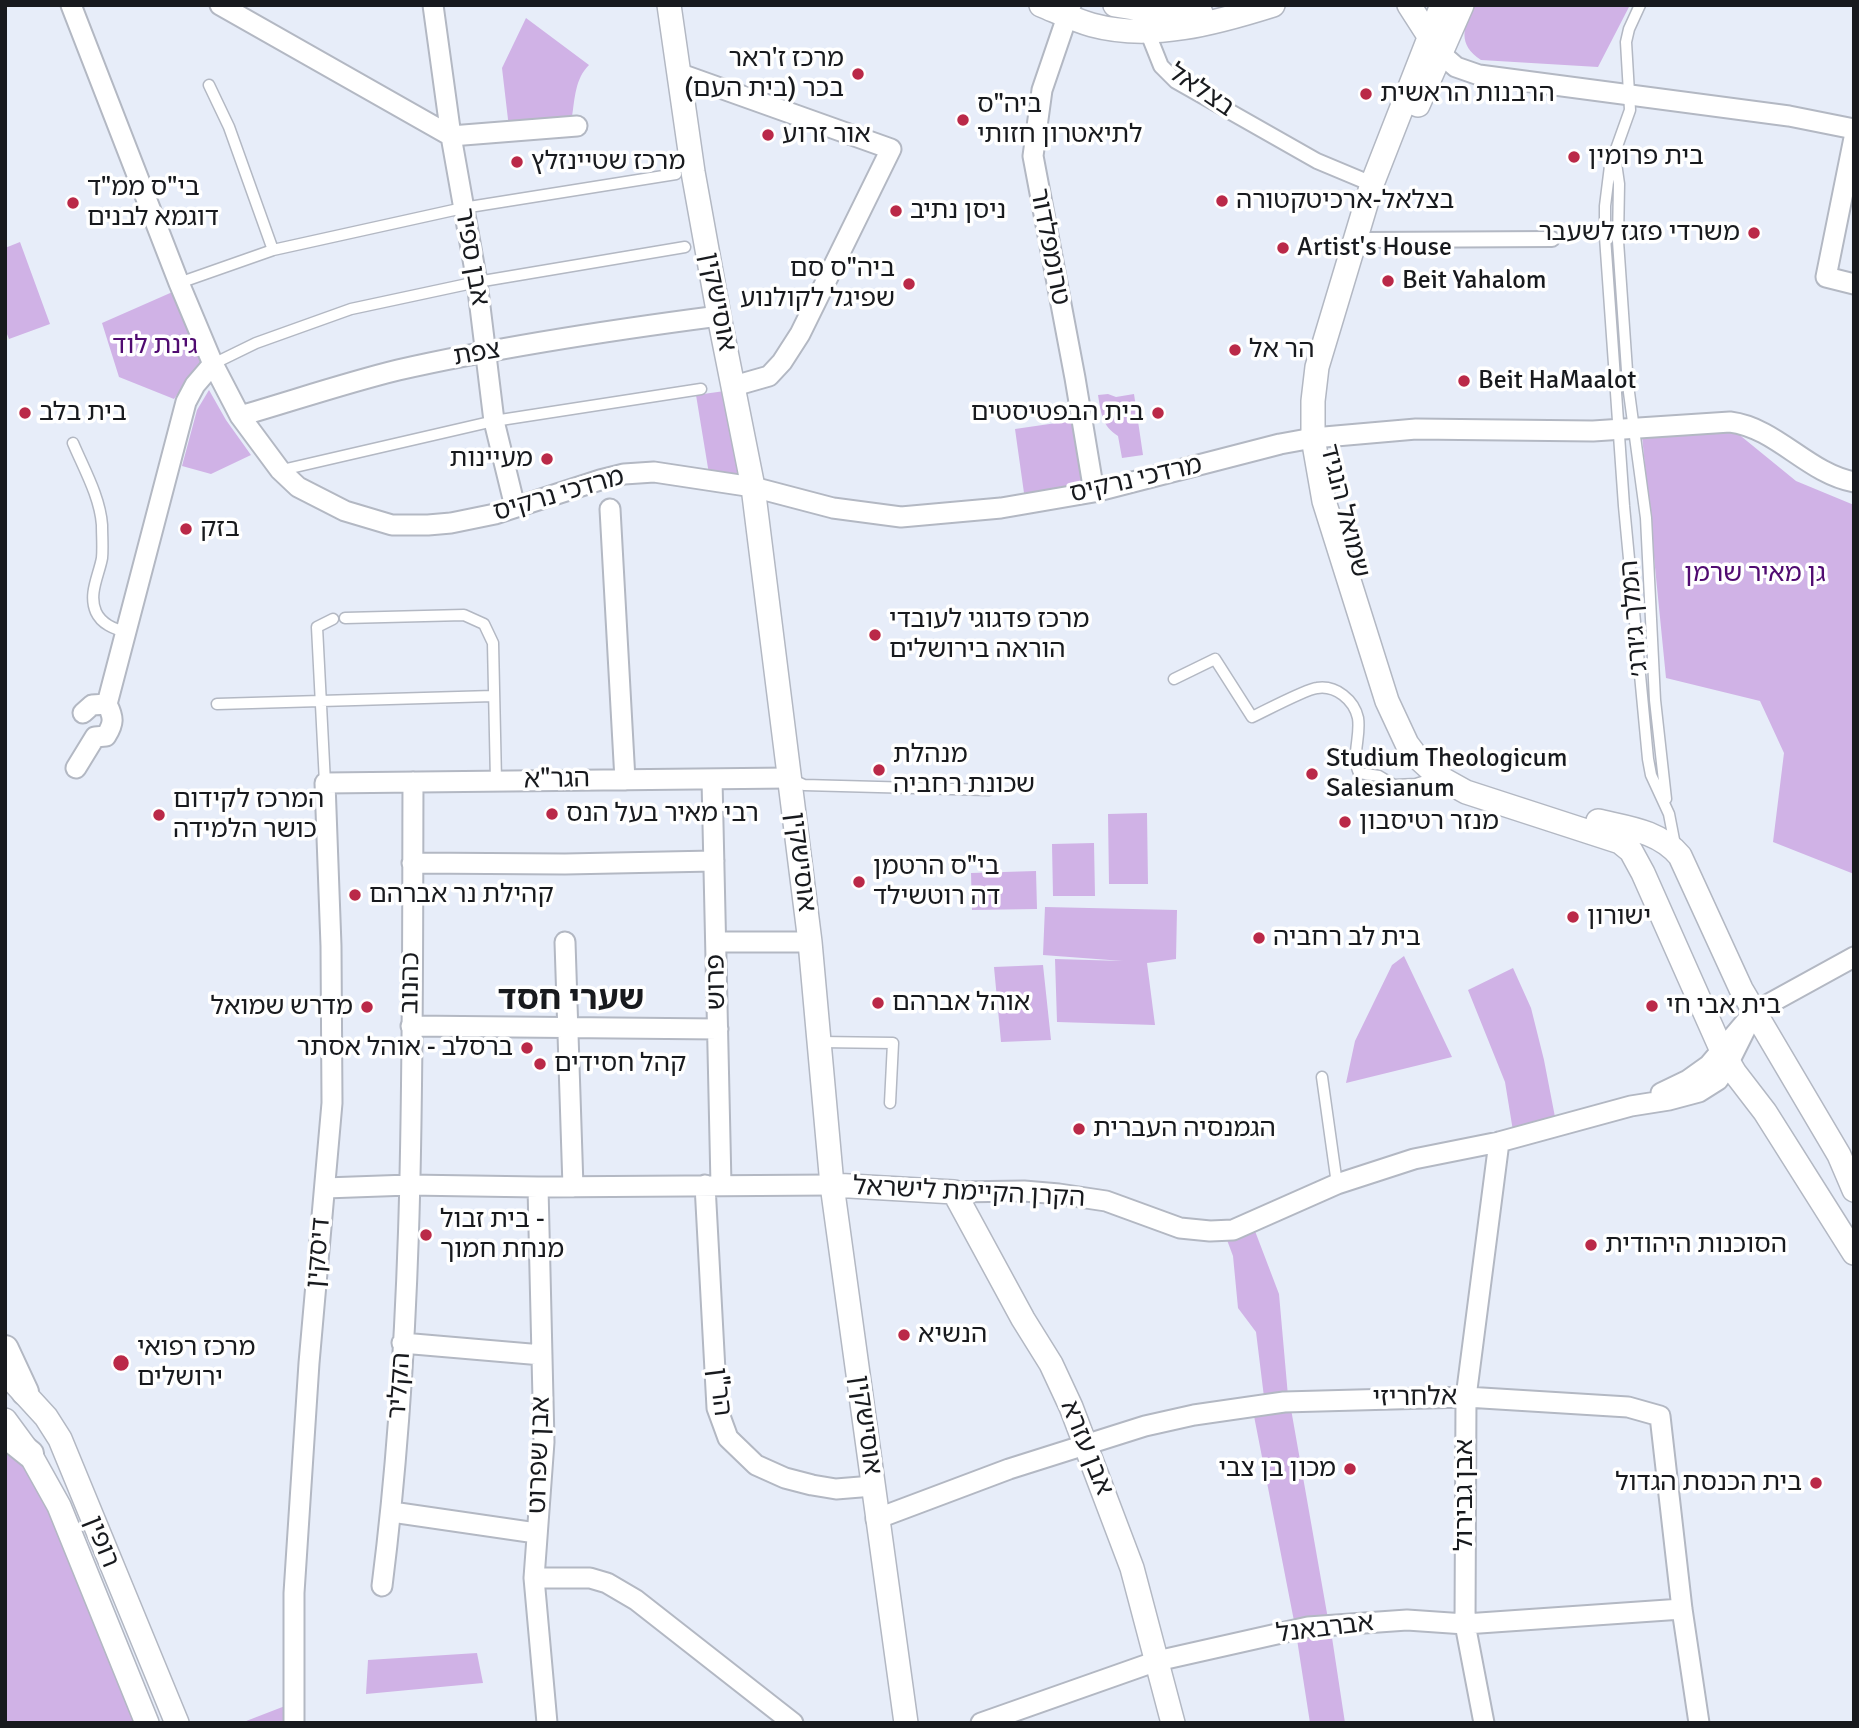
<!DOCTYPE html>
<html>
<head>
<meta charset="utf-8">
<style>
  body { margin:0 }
  #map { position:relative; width:1859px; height:1728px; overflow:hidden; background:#e7edf9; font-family:Signika,sans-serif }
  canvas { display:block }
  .frame { position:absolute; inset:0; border:7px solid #181a1e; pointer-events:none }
</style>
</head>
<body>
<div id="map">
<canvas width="1859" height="1728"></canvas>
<div class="frame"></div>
</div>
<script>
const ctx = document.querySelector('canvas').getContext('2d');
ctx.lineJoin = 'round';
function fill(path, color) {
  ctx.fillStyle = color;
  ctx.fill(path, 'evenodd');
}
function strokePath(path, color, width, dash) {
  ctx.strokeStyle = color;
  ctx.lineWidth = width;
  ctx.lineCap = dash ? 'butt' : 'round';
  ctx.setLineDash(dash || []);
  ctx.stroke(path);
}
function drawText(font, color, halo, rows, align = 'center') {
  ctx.font = font + ' Signika,"Noto Sans Hebrew",sans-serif';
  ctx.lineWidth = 7;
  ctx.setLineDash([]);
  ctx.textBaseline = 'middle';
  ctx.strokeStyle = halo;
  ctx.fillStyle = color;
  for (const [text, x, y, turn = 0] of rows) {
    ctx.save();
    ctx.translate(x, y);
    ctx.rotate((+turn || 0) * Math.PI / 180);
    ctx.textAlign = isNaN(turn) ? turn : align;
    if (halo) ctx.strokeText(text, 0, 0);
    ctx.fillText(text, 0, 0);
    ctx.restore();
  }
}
fill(new Path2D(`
  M1472,5H1630L1598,67L1481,60C1457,44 1464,28 1472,5Z
  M526,18L589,65C575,79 575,98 572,117L509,128L502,68Z
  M20,242L50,324L9,339L5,329V248Z
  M177,290L204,359L174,399L119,377L102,323Z
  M209,390L226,420L251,455L211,474L182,466L197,410Z
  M732,390L742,481L709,474L696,395Z
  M1108,394L1116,397L1134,394L1143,455L1122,458L1118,436C1102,426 1101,413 1098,395Z
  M1077,420L1087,484L1024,493L1015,429Z
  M1731,428L1796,481L1854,505V874L1773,842L1784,753L1760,701L1666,678L1642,436Z
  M1147,813L1148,884H1109L1108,814Z
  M1094,843L1095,896H1053L1052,844Z
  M1036,871L1037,909L972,910L971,873Z
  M1045,907L1177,910L1176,959L1147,963L1155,1025L1057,1022L1055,959L1123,961L1043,955Z
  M1404,956L1452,1057L1346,1083L1355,1041L1392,965Z
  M1043,965L1051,1040L1001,1042L994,967Z
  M1513,968L1531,1008L1544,1060L1555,1117L1513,1131L1505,1082L1468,990Z
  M1255,1231L1279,1294L1288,1396L1264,1397L1256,1332L1238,1308L1233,1256L1227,1240Z
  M1291,1409L1328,1619L1294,1621L1254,1416Z
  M5,1446L16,1451L50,1504L135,1723H5Z
  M1331,1631L1345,1723H1310L1296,1633Z
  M477,1653L483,1683L366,1694L368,1660Z
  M285,1706V1723H241Z`), '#d0b2e6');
const service = new Path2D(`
  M1640,5L1629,29L1626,42L1630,110L1610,166L1605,206V237L1624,506L1648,759L1651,775L1669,814L1675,845
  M209,85L229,127L273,250
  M1615,156L1619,184L1618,241L1628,385L1646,518L1655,700L1666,799
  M179,283L273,250L463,208L676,174
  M213,364L256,343L351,309L477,282L685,247
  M73,443C84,469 100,497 102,525C102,536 103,548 102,558C99,575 88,594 96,612C101,623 114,630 126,631
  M282,470L494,421L701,389
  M345,618L464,615L484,624L493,643L496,781
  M1174,679L1215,659L1252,717C1265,711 1306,689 1317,688C1336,685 1354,700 1358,718C1361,737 1351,755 1359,773L1379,776L1394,785L1416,784L1438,777
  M217,704L493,696
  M793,780L804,785L989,790
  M325,783L317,627L333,619
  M820,1042L893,1043L890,1103
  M1322,1077L1337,1184`);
const pedestrian = new Path2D(`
  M1147,31L1161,66L1176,81L1317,161L1372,184
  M1364,240L1552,239`);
const minor = new Path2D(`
  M71,5L179,283L213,364L240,416L280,470L298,487L345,511L392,525H428L451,523L495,514L600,480L624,474L654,472L753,487L833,508L901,517L1001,508L1094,492L1280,444L1313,438L1416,429L1593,431L1730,422C1777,428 1807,473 1854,482
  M220,5L451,136L577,126
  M433,5L451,136L477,282L494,421L515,507
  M1071,5L1042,90L1033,156L1075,378L1094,492
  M1441,54L1456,67L1479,75L1789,116L1854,129
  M678,73L891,149L800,334L782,362L769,376L734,386
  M1854,138L1826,277L1854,284
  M240,416C292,401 345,383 398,370C504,346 611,330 719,316
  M610,509L625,780
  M107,704L186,402L195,385L213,364
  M76,768L95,737L106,736C114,723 114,718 107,704L92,705L83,713
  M712,779L721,1185
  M412,863L565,864L714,861
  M565,942L573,1187
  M716,942H810
  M411,1026L718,1029
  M1661,1093L1688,1080L1709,1065L1754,1012L1854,957
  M705,1185L717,1408L728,1438L756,1465L785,1478L812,1485L836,1489L873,1486
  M538,1187L544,1442L534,1578L547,1723
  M325,1188L409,1185L538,1187L832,1185
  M954,1192L1024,1191L1059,1194L1106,1201L1180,1228L1210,1231L1233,1230L1337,1184L1414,1159L1499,1142L1631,1106L1669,1100L1699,1092L1718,1080L1725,1070L1754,1012
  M402,1343L542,1355
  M392,1512L536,1533
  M876,1519L1009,1469L1145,1426L1194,1415L1284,1402L1466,1397L1628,1407L1660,1416L1682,1609L1699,1723
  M534,1578H590L607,1583L636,1600L793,1723
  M382,1586C416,1320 412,1049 413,782
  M294,1723V1593L309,1363L332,1103L331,946L325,783L789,778
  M981,1723L1157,1661L1308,1627L1407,1620L1465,1624L1682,1609
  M1484,1723L1465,1624L1466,1397L1499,1142`);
const tertiary = new Path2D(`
  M669,5L693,172L719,316L753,487L810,942L832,1185L906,1723
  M1041,5C1058,12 1074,20 1092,25C1151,41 1216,23 1273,5
  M1115,5L1158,12L1201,13
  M1409,5L1436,47
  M1442,5L1372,184L1317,367L1313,401V438L1324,501L1387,701L1407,744L1416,756L1439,777L1466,792L1620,842L1631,851L1643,873L1722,1051L1735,1073L1765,1112L1854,1253
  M1418,105L1462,5
  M1598,821C1628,828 1659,831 1680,856L1741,989L1839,1155L1854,1190
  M832,1185L954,1192L1023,1319L1051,1364L1071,1407L1132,1568L1173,1723
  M13,1381L46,1417L60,1439L177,1723
  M5,1420L30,1454L59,1506L147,1723`);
const secondary = new Path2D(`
  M5,1349L25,1392
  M5,1434L30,1454`);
strokePath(service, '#b3b8c3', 13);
strokePath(pedestrian, '#b3b8c3', 18);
strokePath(minor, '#b3b8c3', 23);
strokePath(tertiary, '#b3b8c3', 26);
strokePath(secondary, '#b3b8c3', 30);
strokePath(service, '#fff', 10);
strokePath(pedestrian, '#fff', 14);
strokePath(minor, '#fff', 19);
strokePath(tertiary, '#fff', 23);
strokePath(secondary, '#fff', 26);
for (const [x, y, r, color] of [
  [858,74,7,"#ba2948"],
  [1366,94,7,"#ba2948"],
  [963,120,7,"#ba2948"],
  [768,135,7,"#ba2948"],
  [1574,157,7,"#ba2948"],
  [517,162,7,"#ba2948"],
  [1222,201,7,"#ba2948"],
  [73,203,7,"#ba2948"],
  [896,211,7,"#ba2948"],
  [1754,233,7,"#ba2948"],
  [1283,248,7,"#ba2948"],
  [1388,281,7,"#ba2948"],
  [909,284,7,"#ba2948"],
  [1235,350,7,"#ba2948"],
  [1464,381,7,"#ba2948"],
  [25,413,7,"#ba2948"],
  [1158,413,7,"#ba2948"],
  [547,459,7,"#ba2948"],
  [186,529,7,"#ba2948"],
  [875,635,7,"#ba2948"],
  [879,770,7,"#ba2948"],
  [1312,774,7,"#ba2948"],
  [552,814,7,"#ba2948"],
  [159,815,7,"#ba2948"],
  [1345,822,7,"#ba2948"],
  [859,882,7,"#ba2948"],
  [355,895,7,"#ba2948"],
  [1573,917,7,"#ba2948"],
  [1259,938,7,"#ba2948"],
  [878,1003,7,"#ba2948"],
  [1652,1006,7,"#ba2948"],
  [367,1007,7,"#ba2948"],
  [527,1048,7,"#ba2948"],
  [540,1064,7,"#ba2948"],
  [1079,1129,7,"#ba2948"],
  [426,1235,7,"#ba2948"],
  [1591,1245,7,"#ba2948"],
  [904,1335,7,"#ba2948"],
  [121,1363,9,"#ba2948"],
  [1350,1469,7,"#ba2948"],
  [1816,1483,7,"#ba2948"]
]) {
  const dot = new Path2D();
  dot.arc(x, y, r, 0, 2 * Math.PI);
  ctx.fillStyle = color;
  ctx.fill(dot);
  strokePath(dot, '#fff', 2.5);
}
drawText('26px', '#181a1e', '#fff', [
  ["מרכז ז'ראר",844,59,"right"],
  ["בכר (בית העם)",844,89,"right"],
  ["הרבנות הראשית",1380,94],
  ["ביה\"ס",977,105],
  ["לתיאטרון חזותי",977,135],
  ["אור זרוע",782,135],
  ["בית פרומין",1588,157],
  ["מרכז שטיינזלץ",531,162],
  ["בי\"ס ממ\"ד",87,188],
  ["דוגמא לבנים",87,218],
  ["בצלאל-ארכיטקטורה",1236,201],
  ["ניסן נתיב",910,211],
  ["משרדי פזגז לשעבר",1740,233,"right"],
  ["Artist's House",1297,248],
  ["ביה\"ס סם",895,269,"right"],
  ["שפיגל לקולנוע",895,299,"right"],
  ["Beit Yahalom",1402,281],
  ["הר אל",1249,350],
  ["Beit HaMaalot",1478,381],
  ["בית בלב",39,413],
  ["בית הבפטיסטים",1144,413,"right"],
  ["מעיינות",533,459,"right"],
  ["בזק",200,529],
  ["מרכז פדגוגי לעובדי",889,620],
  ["הוראה בירושלים",889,650],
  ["מנהלת",893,755],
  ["שכונת רחביה",893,785],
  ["Studium Theologicum",1326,759],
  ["Salesianum",1326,789],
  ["המרכז לקידום",173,800],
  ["כושר הלמידה",173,830],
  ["רבי מאיר בעל הנס",566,814],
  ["מנזר רטיסבון",1359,822],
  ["בי\"ס הרטמן",873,867],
  ["דה רוטשילד",873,897],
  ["קהילת נר אברהם",369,895],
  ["ישורון",1587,917],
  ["בית לב רחביה",1273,938],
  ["אוהל אברהם",892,1003],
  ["בית אבי חי",1666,1006],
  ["מדרש שמואל",353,1007,"right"],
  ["ברסלב - אוהל אסתר",513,1048,"right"],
  ["קהל חסידים",554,1064],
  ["הגמנסיה העברית",1093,1129],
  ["בית זבול -",440,1220],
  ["מנחת חמוך",440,1250],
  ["הסוכנות היהודית",1605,1245],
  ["הנשיא",918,1335],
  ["מרכז רפואי",137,1348],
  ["ירושלים",137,1378],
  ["מכון בן צבי",1336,1469,"right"],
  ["בית הכנסת הגדול",1802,1483,"right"]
], 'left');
drawText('26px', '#181a1e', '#fff', [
  ["בצלאל",1201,91,34],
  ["טרומפלדור",1049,247,79],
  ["אבן ספיר",471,257,80],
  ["אוסישקין",717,302,79],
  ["צפת",477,354,-10],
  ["מרדכי נרקיס",1136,480,-13],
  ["מרדכי נרקיס",559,495,-16],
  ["שמואל הנגיד",1344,511,76],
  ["המלך ג׳ורג׳",1635,618,-95],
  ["הגר\"א",557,780,-1],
  ["אוסישקין",800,862,83],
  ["פרוש",717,982,-91],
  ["כהנוב",411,983,-89],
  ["הקרן הקיימת לישראל",969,1193,3],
  ["דיסקין",319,1253,-85],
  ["הקליר",400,1386,-86],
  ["הר\"ן",719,1392,83],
  ["אלחריזי",1415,1398,-1],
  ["אוסישקין",865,1425,82],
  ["אבן עזרא",1086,1448,68],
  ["אבן שפרוט",540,1455,-88],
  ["אבן גבירול",1465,1495,-90],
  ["רופין",101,1542,68],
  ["אברבאנל",1325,1629,-7]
]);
drawText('26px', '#500b71', '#fff', [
  ["גינת לוד",155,346],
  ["גן מאיר שרמן",1755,574]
]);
drawText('bold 33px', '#181a1e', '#fff', [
  ["שערי חסד",571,1000]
]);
</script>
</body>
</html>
